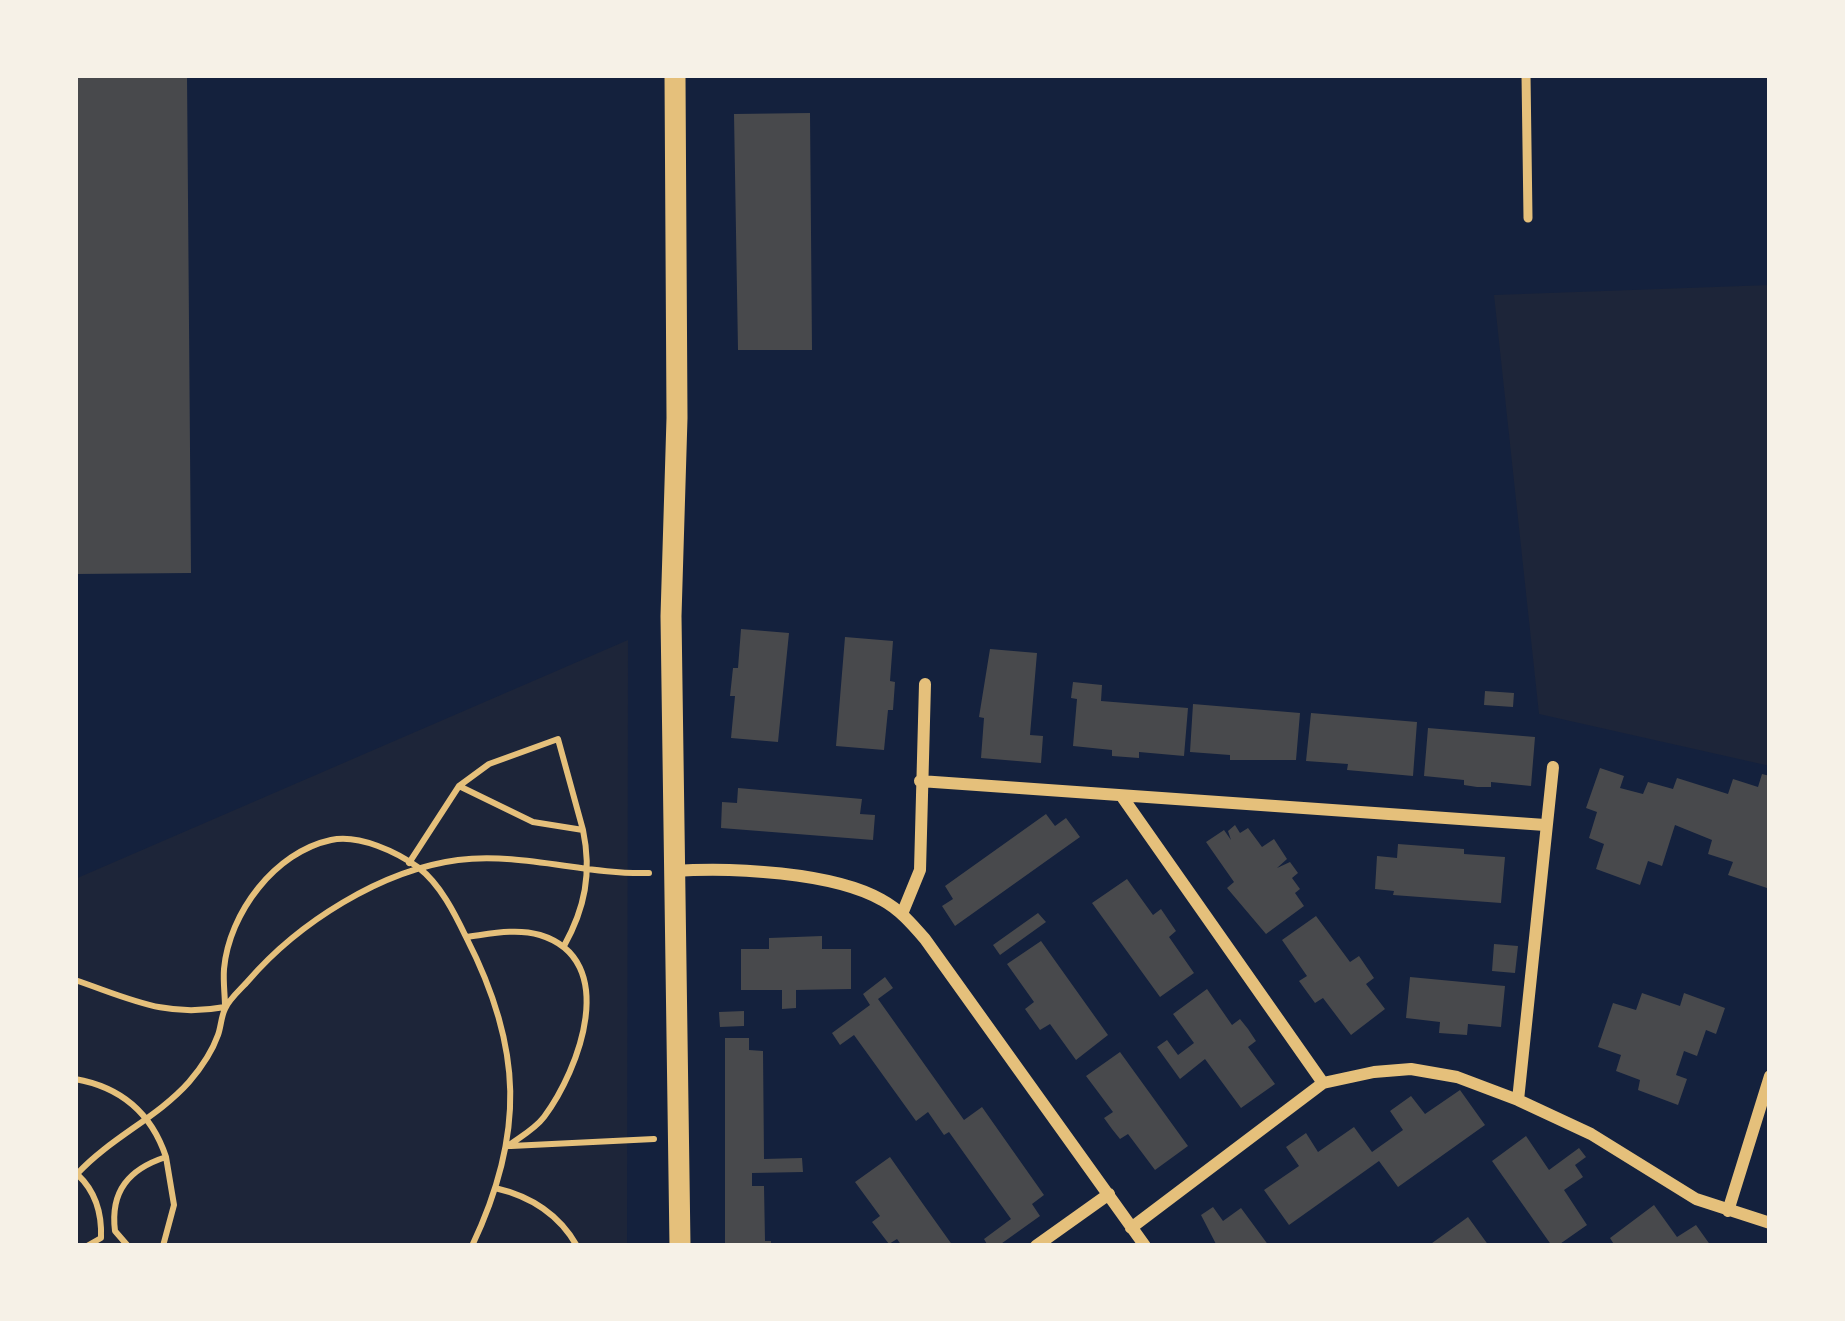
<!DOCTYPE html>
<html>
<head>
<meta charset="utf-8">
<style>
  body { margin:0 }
  #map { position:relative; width:1845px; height:1321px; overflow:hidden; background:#14213d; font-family:"Exo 2",sans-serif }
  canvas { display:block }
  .frame { position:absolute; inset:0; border:78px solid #f6f1e7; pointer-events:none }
</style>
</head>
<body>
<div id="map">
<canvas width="1845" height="1321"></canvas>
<div class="frame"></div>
</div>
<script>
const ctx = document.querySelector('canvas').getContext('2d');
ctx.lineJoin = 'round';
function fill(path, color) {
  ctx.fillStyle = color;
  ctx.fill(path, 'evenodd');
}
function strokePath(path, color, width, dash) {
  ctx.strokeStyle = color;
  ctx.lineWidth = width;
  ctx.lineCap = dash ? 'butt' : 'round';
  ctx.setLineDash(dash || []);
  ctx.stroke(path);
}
fill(new Path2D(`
  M1770,285V766L1539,714L1494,295Z
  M628,640L627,1246H75V879Z`), '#1d2539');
fill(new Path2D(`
  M75,75H187L191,573L75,574Z
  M810,113L812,350H738L734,114Z
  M741,629L789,633L778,742L731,738L735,696H730L733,668H738Z
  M845,637L893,641L890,681L895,682L893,710H888L884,750L836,746Z
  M990,649L1037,653L1030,735L1043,736L1041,763L981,758L984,718L979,717Z
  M1073,682L1102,685L1101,701L1188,708L1184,756L1139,752V758L1112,756V750L1073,746L1077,699L1071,698Z
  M1485,691L1514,693L1513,707L1484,705Z
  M1193,704L1300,713L1296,760H1230V755L1190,752Z
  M1311,713L1417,722L1413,776L1347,770L1348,764L1306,761Z
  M1428,728L1535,737L1531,786L1491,782V787H1477L1464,785V780L1424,776Z
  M1600,768L1624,776L1620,788L1643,794L1648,782L1673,789L1677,778L1728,794L1733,779L1758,787L1762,774L1770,776V889L1728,875L1733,862L1708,854L1712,840L1675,825L1662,866L1648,861L1640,885L1596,869L1604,844L1589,838L1597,812L1586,808Z
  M738,788L862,799L860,814L875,815L873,840L721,828L722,802L737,803Z
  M1046,814L1055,826L1066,818L1080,837L955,926L942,906L953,899L945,886Z
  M1235,825L1240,833L1248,828L1262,847L1274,839L1287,859L1277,868L1290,862L1298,873L1292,878L1300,889L1295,893L1304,906L1266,934L1227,888L1234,882L1206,842L1224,830L1231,840L1228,831Z
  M1398,844L1464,849V854L1505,857L1501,903L1393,895L1394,891L1375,889L1377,856L1397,858Z
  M1127,879L1153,915L1161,909L1176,931L1169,937L1194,973L1160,997L1092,903Z
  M1038,913L1046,922L1000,955L993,945Z
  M1316,916L1350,962L1359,956L1374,978L1366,984L1385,1009L1351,1035L1323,998L1315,1003L1299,981L1307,976L1282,940Z
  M822,936V949H851V989L796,990V1008L782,1009V990H741V949H769V938Z
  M1041,941L1108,1035L1076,1060L1050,1024L1040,1030L1025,1009L1034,1002L1007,964Z
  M1494,944L1518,946L1515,973L1492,971Z
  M885,977L893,988L878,999L964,1120L982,1107L1044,1195L1032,1204L1040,1216L998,1246H988L984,1239L1011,1219L949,1132L944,1135L928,1112L916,1121L854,1035L840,1045L832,1033L870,1005L863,994Z
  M1410,977L1505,986L1501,1027L1468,1024L1467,1035L1439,1033L1440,1022L1406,1018Z
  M1207,989L1232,1025L1240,1019L1248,1029L1256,1041L1248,1047L1275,1084L1241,1108L1205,1059L1180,1079L1157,1047L1167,1040L1178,1055L1194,1043L1173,1014Z
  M1642,993L1680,1006L1684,993L1725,1008L1716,1034L1706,1030L1697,1056L1684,1051L1676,1075L1687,1079L1678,1105L1638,1090L1640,1080L1616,1071L1621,1055L1598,1047L1613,1003L1636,1010Z
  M744,1011V1026L720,1027L719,1012Z
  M725,1038H749V1050L763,1051L764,1159L802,1158L803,1172L752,1173V1186H764L765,1241H771V1246H725Z
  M1120,1052L1188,1146L1155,1170L1128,1134L1120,1139L1112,1129L1104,1118L1113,1112L1086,1076Z
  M1460,1090L1485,1125L1398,1187L1379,1161L1289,1225L1264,1190L1299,1166L1286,1147L1306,1133L1318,1152L1354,1127L1372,1152L1403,1130L1390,1111L1411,1096L1425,1114Z
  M1526,1136L1549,1170L1579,1148L1586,1157L1575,1165L1583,1177L1564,1190L1587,1225L1557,1246H1552L1492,1161Z
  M890,1157L923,1204L953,1246H902L897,1239L889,1244L872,1222L880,1216L855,1182Z
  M1654,1205L1677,1237L1696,1225L1711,1246H1615L1610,1238Z
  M1213,1207L1223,1221L1241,1208L1269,1246H1217L1201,1215Z
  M1468,1217L1489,1246H1428Z`), '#48494c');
strokePath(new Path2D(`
  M409,863L459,786L489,764L558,739L583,830L533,822L459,786
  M564,946C585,908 592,873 583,830
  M75,980C131,999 165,1018 225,1007C225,995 223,982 224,969C229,913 275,852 331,840C359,834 397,852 419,868C440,884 455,914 466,937
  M75,1079C121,1087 151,1112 166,1157
  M511,1146L654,1139
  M77,1174C110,1138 157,1118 189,1082C201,1068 212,1052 218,1035C221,1027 221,1017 225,1009C229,999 241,989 248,981C298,923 381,870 458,860C522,852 586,875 649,873
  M78,1175C96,1192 102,1213 101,1238L87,1246
  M495,1188C530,1196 559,1214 577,1246
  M128,1246L115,1231C110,1191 129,1169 166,1157L174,1205L163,1246
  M472,1246C525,1134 523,1048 466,937C490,934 516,928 540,935C621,960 579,1070 544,1117C535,1129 520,1137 508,1146`), '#e5c07b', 6);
strokePath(new Path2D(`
  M1526,75L1528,218`), '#e5c07b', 9);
strokePath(new Path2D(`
  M920,781L1545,825
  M1123,798L1323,1083
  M674,871C731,867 833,872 882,900C899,909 912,924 925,939L1145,1246
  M902,914L920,870L925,684
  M1518,1100L1553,767
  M1728,1211L1770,1076
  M1131,1228L1323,1083L1374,1072L1411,1069L1457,1077L1518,1100L1591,1134L1696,1199L1770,1223
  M1036,1246L1109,1194`), '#e5c07b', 12);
strokePath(new Path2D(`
  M675,75L677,418L671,616L680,1246`), '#e5c07b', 21);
</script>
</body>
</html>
